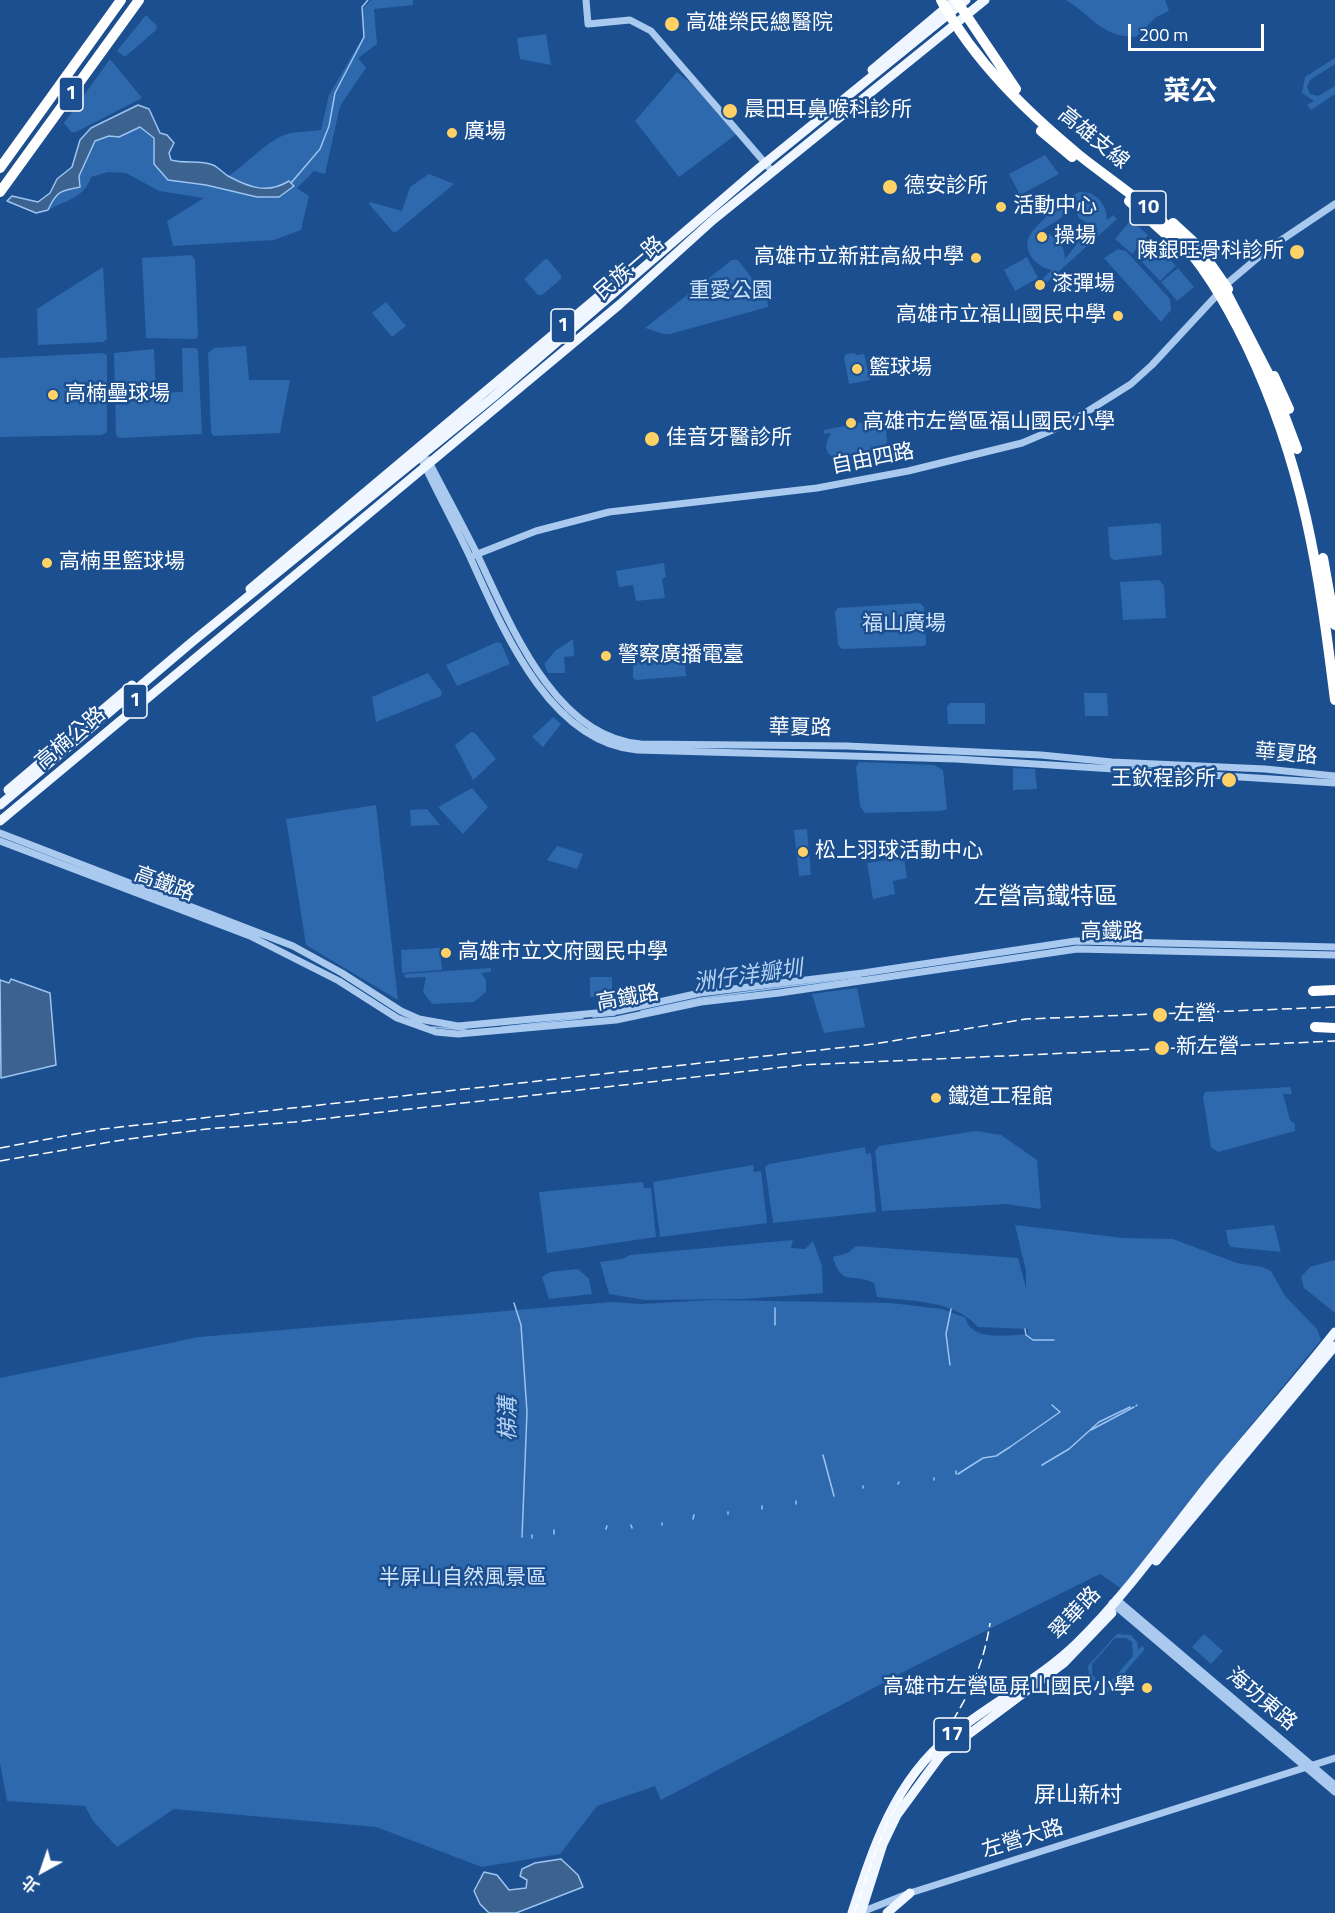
<!DOCTYPE html>
<html>
<head>
<meta charset="utf-8">
<style>
  body { margin:0 }
  #map { position:relative; width:1335px; height:1913px; overflow:hidden; background:#1b4f8f; font-family:"Titillium Web","Noto Sans TC",sans-serif }
  canvas { display:block }
  .north { position:absolute; left:12px; top:1841px; width:60px; height:60px; -webkit-text-stroke:4px #1b4f8f; paint-order:stroke; rotate:220deg; font-size:16px; font-weight:700; line-height:24px; text-align:center; color:#fff }
  .north::after { content:''; display:block; margin:auto; width:21px; height:27px; background:#fff; clip-path:polygon(50% 0,100% 100%,50% 72%,0 100%) }
  .scale { position:absolute; left:1128px; top:24px; width:136px; height:27px; box-sizing:border-box; border:3px solid #fff; border-top:0; padding-left:8px; font-size:18px; line-height:21px; white-space:nowrap; color:#fff; -webkit-text-stroke:4px #1b4f8f; paint-order:stroke }
</style>
</head>
<body>
<div id="map">
<canvas width="1335" height="1913"></canvas>
<div class="north">北</div>
<div class="scale">200 m</div>
</div>
<script>
const ctx = document.querySelector('canvas').getContext('2d');
ctx.lineJoin = 'round';
function fill(path, color) {
  ctx.fillStyle = color;
  ctx.fill(path, 'evenodd');
}
function strokePath(path, color, width, dash) {
  ctx.strokeStyle = color;
  ctx.lineWidth = width;
  ctx.lineCap = dash ? 'butt' : 'round';
  ctx.setLineDash(dash || []);
  ctx.stroke(path);
}
function drawText(font, color, halo, rows, align = 'center') {
  ctx.font = font + ' "Titillium Web","Noto Sans TC",sans-serif';
  ctx.lineWidth = 5;
  ctx.setLineDash([]);
  ctx.textBaseline = 'middle';
  ctx.strokeStyle = halo;
  ctx.fillStyle = color;
  for (const [text, x, y, turn = 0] of rows) {
    ctx.save();
    ctx.translate(x, y);
    ctx.rotate((+turn || 0) * Math.PI / 180);
    ctx.textAlign = isNaN(turn) ? turn : align;
    if (halo) ctx.strokeText(text, 0, 0);
    ctx.fillText(text, 0, 0);
    ctx.restore();
  }
}
fill(new Path2D(`
  M371,0H413V5L374,9L377,44L358,58L366,68L340,106L325,174L314,171L297,188L309,196L301,230L274,240L173,246L167,221L204,198L159,191L126,173L108,172L91,177C84,198 67,200 48,210L53,199L65,188H78L81,184L79,176L95,141L109,136L119,137L140,127L154,138L153,146L190,184C221,185 249,197 279,197L290,181C265,196 253,186 228,176C248,164 264,142 287,134C297,131 310,132 321,130L329,95L363,37V8Z
  M1066,0H1165L1169,11L1156,17L1136,37C1099,36 1094,17 1066,0Z
  M146,15L157,26L156,30L125,57L117,51Z
  M546,34L551,65L520,59L517,38Z
  M1335,58V64L1310,80L1307,87L1310,94L1318,96L1335,86V94L1311,110L1307,105L1314,101L1302,93L1305,77Z
  M110,59L142,98L76,132H71L64,123Z
  M677,72L698,89L738,133L679,177L635,121Z
  M1045,155L1059,174L1020,195L1009,174Z
  M429,174L454,184L396,232H393L369,204L370,202L402,211L410,187Z
  M1081,192C1097,192 1107,205 1107,220L1113,215L1117,219L1045,284L1041,280L1052,270C1037,268 1021,251 1030,235C1036,225 1070,193 1081,192ZM1072,202L1079,218L1098,229L1079,241L1065,259C1065,244 1054,233 1039,232L1061,218Z
  M1131,220L1148,235L1132,254L1115,239Z
  M1158,247L1176,266L1160,281L1142,262Z
  M1118,249L1126,251L1170,299L1171,310L1161,322L1104,258Z
  M192,255L195,260L198,336L195,339L146,338L142,258Z
  M1027,257L1038,278L1015,291L1004,270Z
  M545,259L548,260L561,275V279L542,295H538L524,279Z
  M732,260H738L767,298L768,307L670,334H663L645,328Z
  M103,267L107,339L103,342L38,345L37,309Z
  M1178,268L1194,287L1177,301L1161,282Z
  M386,302L406,326L392,337L372,313Z
  M246,346L249,380H290L280,433L214,436L211,433L208,353L214,348Z
  M182,348H196L198,351L202,434L120,438L116,436L114,353L154,349L156,393L183,392Z
  M103,353L107,355V432L102,435L0,437V358Z
  M855,353L856,355L864,354L870,380L849,384L844,358L846,354Z
  M884,418L885,422L879,424L886,431L887,442L880,453C864,461 810,468 831,433L824,434V430Z
  M1158,523L1161,525L1162,555L1114,560L1110,557L1108,527Z
  M664,563L666,577L662,579L665,598L636,601L633,585L619,587L616,571Z
  M1159,580L1164,586L1166,618L1123,620L1120,582Z
  M920,603L924,607L926,644L924,646L842,649L838,645L835,612L838,608Z
  M573,639L574,656L564,657L565,673H548L544,664L555,651Z
  M497,642L501,643L510,664L457,686L446,665Z
  M633,662L685,663L686,676L636,680L633,678Z
  M428,673L442,692L441,696L376,722L372,697Z
  M1084,693H1107L1108,716H1085Z
  M950,703H985V724H948L947,707Z
  M553,717L561,724L543,747L532,737Z
  M471,732L475,733L496,759L473,780L455,745Z
  M859,762L934,765L943,770L947,809L941,811L865,813L860,806L856,767Z
  M1013,768L1035,769L1037,789L1013,790Z
  M472,788L488,807L463,834L438,807Z
  M376,805L398,1000L306,945L286,819Z
  M427,809L440,825L411,826L410,810Z
  M807,829L811,875L799,876L794,830Z
  M557,846L583,854L577,869L547,860Z
  M904,857L907,878L893,881L895,894L873,899L867,863Z
  M440,948L442,970L402,973L401,950Z
  M491,968V972L481,973L486,980V992L474,1002L432,1004L423,992L426,977L405,978L404,974Z
  M590,977H612V997H590Z
  M857,988L865,1027L824,1033L812,994Z
  M1290,1087L1292,1094H1283L1290,1120L1295,1124V1131L1218,1152L1211,1147L1203,1097L1205,1092Z
  M976,1131L1001,1135L1037,1160L1041,1209L1006,1204L882,1211L875,1151L879,1146Z
  M865,1147L866,1154L871,1153L876,1212L773,1223L765,1167L769,1164Z
  M753,1165L754,1172L761,1171L767,1223L660,1237L653,1182Z
  M643,1182L644,1188H651L656,1237L547,1253L539,1192Z
  M1015,1225L1123,1238L1173,1239L1237,1263L1262,1267L1271,1271L1285,1296L1317,1329L1321,1340L1193,1496L1122,1589L1100,1574L917,1665L661,1800L655,1786L597,1806L560,1854L482,1867L376,1827L174,1809L117,1847L93,1821L85,1806L7,1801L0,1763V1378L199,1337L612,1302L640,1304L712,1300L891,1303L942,1309L966,1318C970,1342 1010,1335 1028,1334V1329L978,1327C953,1299 911,1302 877,1297L874,1283C854,1272 841,1288 833,1257L848,1253L856,1246L1018,1258L1026,1288V1271Z
  M1274,1225L1281,1252L1231,1247L1228,1243L1226,1230Z
  M793,1240L791,1248L805,1249L813,1241L822,1266L823,1293L743,1299L645,1300L609,1294L600,1262L622,1259L630,1255Z
  M1335,1260V1313L1304,1288L1301,1277L1310,1267Z
  M578,1269L589,1279L592,1294L549,1299L542,1277L550,1272Z
  M1117,1634L1131,1635L1137,1642L1138,1650L1142,1646L1145,1649L1106,1694L1104,1691L1108,1686C1095,1687 1088,1678 1088,1666ZM1115,1638H1126L1132,1642L1133,1656L1111,1681L1098,1682L1092,1674V1664Z
  M1204,1634L1223,1651L1211,1664L1192,1647Z`), '#2e69ad');
const water = new Path2D(`
  M138,105L149,109L160,133L167,135L174,143L169,153L171,160C184,164 200,160 213,165C218,167 223,173 228,176C250,188 268,194 289,181L294,186L279,197H257L206,185L168,180L154,164V138L140,127L119,137L109,136L95,141L79,176L80,187C61,191 57,190 48,210L36,213L7,201L12,196L38,202L50,193L57,179L72,167L80,140L91,128Z
  M11,979L50,993L56,1065L1,1078L0,980L9,983Z
  M561,1859L578,1875L583,1887L516,1913H489L480,1904L474,1891L484,1872L497,1875L509,1890L526,1888L527,1880L520,1876L522,1869L535,1863Z`);
fill(water, '#3c6290');
strokePath(water, '#9cc4f0', 1.5);
strokePath(new Path2D(`
  M291,183L320,149L329,126L335,93L364,37L362,7L368,0
  M641,1011L701,998L861,977
  M593,1017L615,1015
  M432,1027L466,1030
  M503,1027L583,1018
  M514,1303L521,1325L527,1412L522,1537
  M775,1308V1325
  M1025,1329L1026,1335L1033,1340H1054
  M950,1365L946,1334L951,1309
  M1136,1406L1137,1405
  M1091,1430L1134,1407
  M823,1455L834,1496
  M1042,1465L1069,1449L1099,1422L1130,1407
  M956,1471V1474
  M958,1474L983,1458L996,1456L1010,1447L1060,1412L1052,1405
  M934,1480V1478
  M898,1484L899,1482
  M863,1486V1488
  M796,1501V1504
  M762,1506V1509
  M728,1512V1514
  M693,1519L694,1515
  M631,1525L632,1528
  M662,1525V1523
  M606,1529L607,1526
  M554,1530V1534
  M532,1538V1535`), '#9cc4f0', 1.5);
strokePath(new Path2D(`
  M586,0L588,24L630,20L651,31L772,171
  M422,455L423,462C438,494 455,525 470,557C502,627 548,742 637,750L956,759L1335,783
  M428,460C444,491 461,522 477,554C509,621 554,738 641,744L847,746L1041,755L1112,762L1265,769L1335,776
  M475,555L536,531L609,512L817,488L908,471L1022,443L1069,423L1131,384L1152,365L1229,282L1268,249L1335,204
  M0,833L293,946L342,973L401,1011L419,1019L458,1026L618,1011L700,993L863,973L1076,941L1335,947
  M0,841L250,936L339,981L397,1018L436,1032L458,1034L616,1020L701,1002L779,993L1077,949L1335,955
  M1116,1599L1335,1785
  M1112,1603L1335,1792
  M859,1913L910,1893L1335,1758`), '#a9c9ee', 7);
strokePath(new Path2D(`
  M872,70L955,0
  M250,589L630,270
  M8,790L132,685
  M0,805L192,642L492,398L759,168L966,0
  M0,821L619,305L713,220L985,0
  M1156,1561L1335,1346
  M852,1913C873,1848 894,1782 949,1737C990,1703 1039,1680 1077,1643C1126,1595 1167,1536 1210,1482C1251,1432 1295,1383 1335,1332
  M861,1913L883,1844L897,1815L941,1755L1064,1663L1112,1613
  M887,1913L910,1893`), '#f0f6ff', 9);
strokePath(new Path2D(`
  M0,168L121,0
  M0,192L139,0
  M1129,201L1180,247
  M1274,376L1289,409
  M1313,991L1335,990
  M1315,1027L1335,1028`), '#fff', 10);
strokePath(new Path2D(`
  M0,1148L102,1129L874,1044L1026,1019L1335,1007
  M0,1161L128,1139L207,1129L294,1122L802,1065L1335,1041
  M854,1913C867,1880 875,1846 892,1814C930,1744 977,1708 990,1623`), '#fff', 1.5, [10, 4.5]);
strokePath(new Path2D(`
  M941,0C974,61 1027,112 1079,155C1109,179 1141,199 1167,226C1202,261 1226,303 1247,346C1304,466 1319,571 1335,700
  M956,0L1016,89
  M1041,131L1072,157
  M1173,223L1198,246L1228,289
  M1223,286L1269,375L1297,449
  M1323,558L1335,625`), '#fff', 10);
for (const [x, y, r, color] of [
  [672,24,8,"#ffd166"],
  [730,111,8,"#ffd166"],
  [452,133,6,"#ffd166"],
  [890,187,8,"#ffd166"],
  [1001,207,6,"#ffd166"],
  [1042,237,6,"#ffd166"],
  [1297,252,8,"#ffd166"],
  [976,258,6,"#ffd166"],
  [1040,285,6,"#ffd166"],
  [1118,316,6,"#ffd166"],
  [857,369,6,"#ffd166"],
  [53,395,6,"#ffd166"],
  [851,423,6,"#ffd166"],
  [652,439,8,"#ffd166"],
  [47,563,6,"#ffd166"],
  [606,656,6,"#ffd166"],
  [1229,780,8,"#ffd166"],
  [803,852,6,"#ffd166"],
  [446,953,6,"#ffd166"],
  [1160,1015,8,"#ffd166"],
  [1162,1048,8,"#ffd166"],
  [936,1098,6,"#ffd166"],
  [1147,1688,6,"#ffd166"]
]) {
  const dot = new Path2D();
  dot.arc(x, y, r, 0, 2 * Math.PI);
  ctx.fillStyle = color;
  ctx.fill(dot);
  strokePath(dot, '#1b4f8f', 2);
}
for (const [x, y, w] of [
  [71,94,24],
  [1148,208,36],
  [563,326,24],
  [135,701,24],
  [952,1735,36]
]) {
  const box = new Path2D();
  box.roundRect(x - w / 2, y - 17, w, 34, 4.5);
  ctx.fillStyle = '#1b4f8f';
  ctx.fill(box);
  strokePath(box, '#fff', 1.5);
}
drawText('bold 20px', '#fff', null, [
  ["1",71,94],
  ["10",1148,208],
  ["1",563,326],
  ["1",135,701],
  ["17",952,1735]
]);
drawText('21px', '#fff', '#1b4f8f', [
  ["高雄榮民總醫院",686,24],
  ["晨田耳鼻喉科診所",744,111],
  ["廣場",464,133],
  ["德安診所",904,187],
  ["活動中心",1013,207],
  ["操場",1054,237],
  ["陳銀旺骨科診所",1284,252,"right"],
  ["高雄市立新莊高級中學",964,258,"right"],
  ["漆彈場",1052,285],
  ["高雄市立福山國民中學",1106,316,"right"],
  ["籃球場",869,369],
  ["高楠壘球場",65,395],
  ["高雄市左營區福山國民小學",863,423],
  ["佳音牙醫診所",666,439],
  ["高楠里籃球場",59,563],
  ["警察廣播電臺",618,656],
  ["王欽程診所",1216,780,"right"],
  ["松上羽球活動中心",815,852],
  ["高雄市立文府國民中學",458,953],
  ["左營",1174,1015],
  ["新左營",1176,1048],
  ["鐵道工程館",948,1098],
  ["高雄市左營區屏山國民小學",1135,1688,"right"]
], 'left');
drawText('21px', '#fff', '#1b4f8f', [
  ["高雄支線",1093,139,39],
  ["民族一路",630,269,-41],
  ["自由四路",873,460,-11],
  ["華夏路",800,729,1],
  ["高楠公路",71,739,-40],
  ["華夏路",1286,755,5],
  ["高鐵路",164,885,20],
  ["高鐵路",1112,933],
  ["高鐵路",628,999,-10],
  ["翠華路",1076,1614,-47],
  ["海功東路",1261,1700,40],
  ["左營大路",1023,1840,-17]
]);
drawText('21px', '#cfe3fa', '#1b4f8f', [
  ["重愛公園",731,292],
  ["福山廣場",904,625],
  ["半屏山自然風景區",463,1579]
]);
drawText('italic 22px', '#b5d3f5', '#1b4f8f', [
  ["洲仔洋瓣圳",748,977,-8],
  ["梯溝",510,1419,-90]
]);
drawText('22px', '#fff', '#1b4f8f', [
  ["屏山新村",1078,1797]
]);
drawText('24px', '#fff', '#1b4f8f', [
  ["左營高鐵特區",1046,898]
]);
drawText('bold 27px', '#fff', '#1b4f8f', [
  ["菜公",1190,93]
]);
</script>
</body>
</html>
